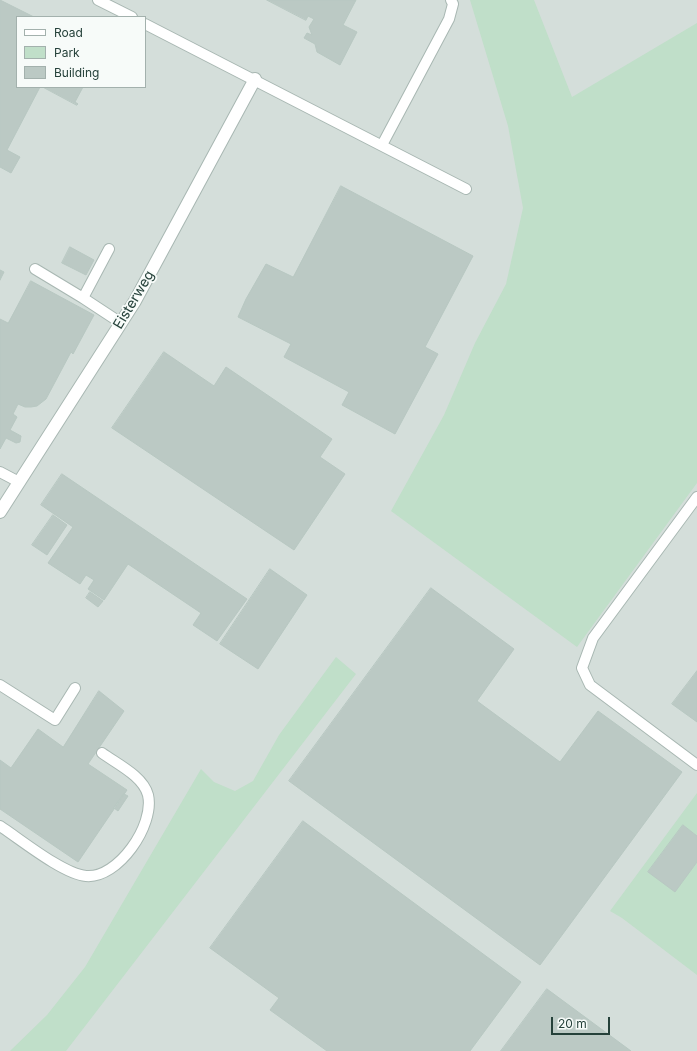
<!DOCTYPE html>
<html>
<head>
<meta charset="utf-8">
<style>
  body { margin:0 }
  #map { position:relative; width:697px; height:1051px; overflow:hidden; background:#e6efeb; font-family:Inter,sans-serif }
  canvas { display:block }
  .legend { position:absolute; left:16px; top:16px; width:130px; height:72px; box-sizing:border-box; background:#f7fbf9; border:1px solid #a3b1ad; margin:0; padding:5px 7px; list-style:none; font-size:12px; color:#25413a }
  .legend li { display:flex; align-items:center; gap:8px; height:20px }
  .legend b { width:20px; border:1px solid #a3b1ad }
  .scale { position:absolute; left:551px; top:1017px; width:59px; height:18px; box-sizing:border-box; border:2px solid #25413a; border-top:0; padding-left:5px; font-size:12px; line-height:14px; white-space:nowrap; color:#25413a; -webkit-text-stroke:3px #f7fbf9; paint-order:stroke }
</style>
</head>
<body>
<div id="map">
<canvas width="697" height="1051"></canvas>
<ul class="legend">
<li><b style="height:5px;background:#fff"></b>Road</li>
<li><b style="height:11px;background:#c0dfc9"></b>Park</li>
<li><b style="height:11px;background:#bbc9c4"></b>Building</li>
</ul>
<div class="scale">20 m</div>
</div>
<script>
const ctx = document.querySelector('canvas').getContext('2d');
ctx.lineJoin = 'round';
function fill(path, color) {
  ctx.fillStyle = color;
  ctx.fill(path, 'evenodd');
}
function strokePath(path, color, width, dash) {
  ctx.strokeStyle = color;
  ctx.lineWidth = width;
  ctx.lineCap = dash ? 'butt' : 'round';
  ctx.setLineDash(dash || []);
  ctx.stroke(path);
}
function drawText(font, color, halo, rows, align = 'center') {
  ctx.font = font + ' Inter,sans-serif';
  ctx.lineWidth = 3.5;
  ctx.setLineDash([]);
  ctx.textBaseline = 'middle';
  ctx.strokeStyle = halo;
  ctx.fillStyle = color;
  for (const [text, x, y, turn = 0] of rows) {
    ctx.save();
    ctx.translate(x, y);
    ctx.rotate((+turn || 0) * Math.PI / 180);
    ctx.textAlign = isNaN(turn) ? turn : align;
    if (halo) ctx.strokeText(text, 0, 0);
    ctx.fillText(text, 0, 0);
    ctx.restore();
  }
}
fill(new Path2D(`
  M0,0H697V1051H0ZM17,17H145V87H17Z`), '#d4deda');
fill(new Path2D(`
  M470,0H534L572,97L697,23V483L577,647L391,511L444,415L475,343L506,284L523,208L508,126Z
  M336,657L356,674L66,1051H10L47,1015L85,967L201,769L214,782L235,791L253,781L279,735Z
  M697,793V975L622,918L610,911Z`), '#c0dfc9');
const building = new Path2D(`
  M0,0L34,17H17V87H40L7,150L20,157L11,173L0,167Z
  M267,0H356L343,25L357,32L340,65L317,52L315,44L304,38L307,33L312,35L309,27L314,19L308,16L306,20Z
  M43,87H83L75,102L78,104L77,105Z
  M341,186L473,256L425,347L438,354L395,434L342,405L349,392L284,357L291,344L238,317L246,299L266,264L293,277Z
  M70,247L94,260L86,275L62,263Z
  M0,270L4,272L0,280Z
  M31,281L94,315L73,354L71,352L46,399L37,406L31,407H25L18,404L13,414L17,417L10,430L21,436L20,442L16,443L6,438L0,449V319L8,323Z
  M164,352L214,386L226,367L332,439L320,457L345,474L294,550L112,428Z
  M62,474L247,599L217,641L193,625L201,613L128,564L104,600L88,589L94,580L86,575L80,584L48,563L73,527L41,505Z
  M53,515L67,525L47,555L32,545Z
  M270,569L307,595L258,669L220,644Z
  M431,588L514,649L477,701L560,762L598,711L682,772L540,965L289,781Z
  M90,592L103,601L98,607L86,598Z
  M697,671V722L672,704Z
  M99,691L124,711L88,764L127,790L78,862L0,809V760L11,768L38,729L63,747Z
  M124,794L128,796L118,811L114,808Z
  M303,821L521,982L470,1051H327L270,1010L279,998L210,948Z
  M683,825L697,836V862L675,892L648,872Z
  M547,989L631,1051H501Z`);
fill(building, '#bbc9c4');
strokePath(building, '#b8c8c2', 1);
const service = new Path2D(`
  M98,0L132,17
  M145,24L466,189
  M382,145L449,19L453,4L451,0
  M109,249L83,298L121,323
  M35,269L83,298
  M0,472L19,482
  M697,497L593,638L582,668L590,685L697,765
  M0,685L55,720L75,688
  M0,826C20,839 63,874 86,876C118,879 155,825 148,795C143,776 117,764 102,753`);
const minor = new Path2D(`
  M0,512L135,301L255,79`);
strokePath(service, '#a8b7b2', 12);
strokePath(minor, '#a8b7b2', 14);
strokePath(service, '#fff', 10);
strokePath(minor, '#fff', 12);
drawText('14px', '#25413a', '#f7fbf9', [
  ["Eisterweg",134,300,-59]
]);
</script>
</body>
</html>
